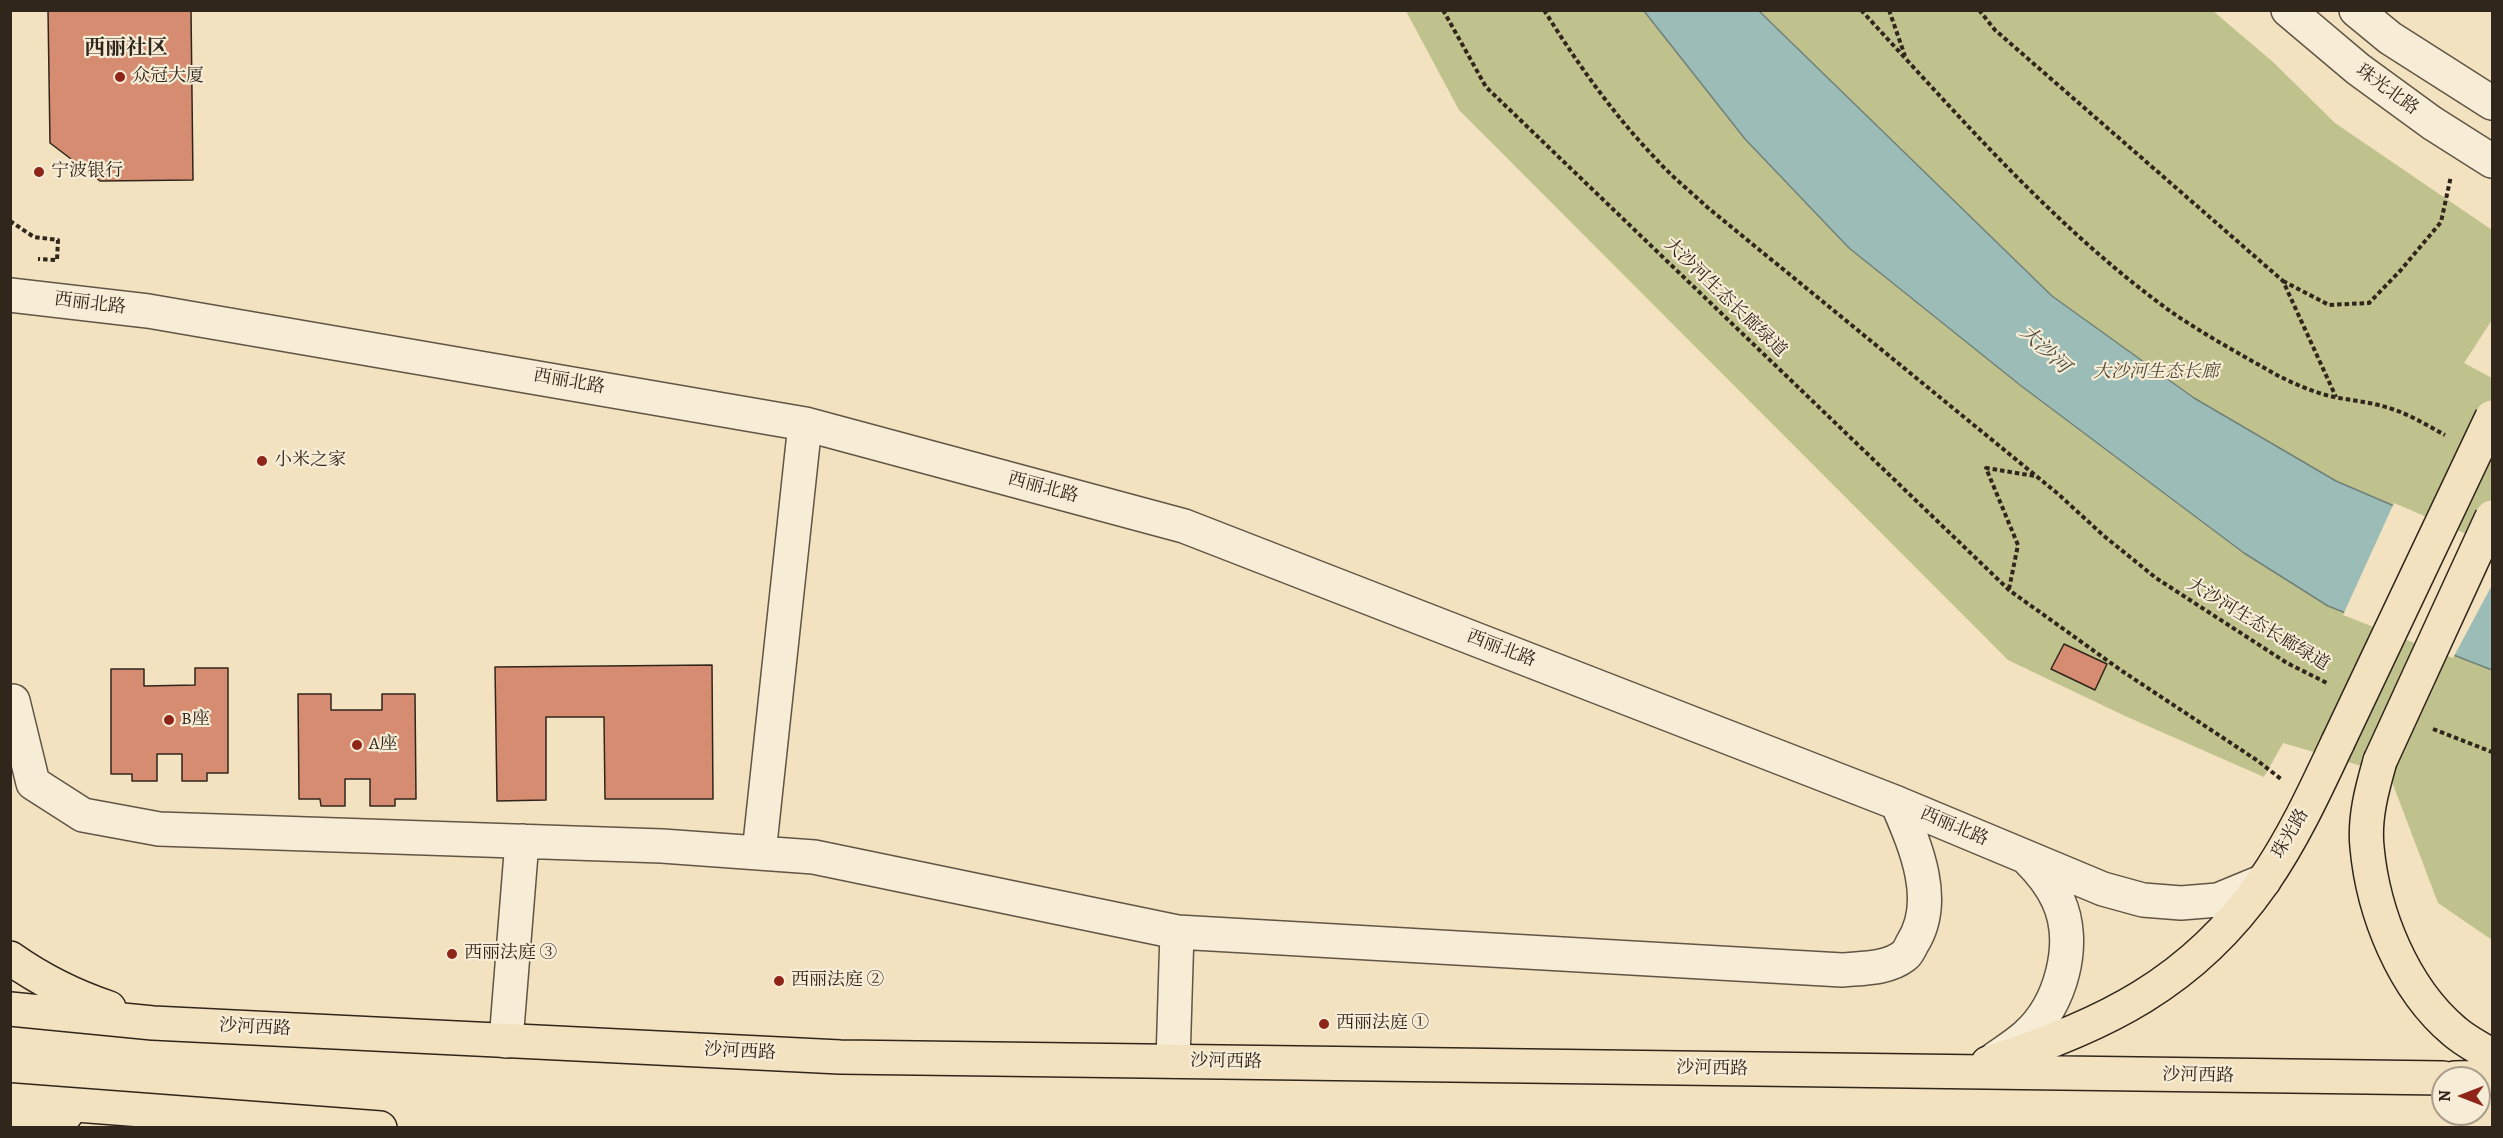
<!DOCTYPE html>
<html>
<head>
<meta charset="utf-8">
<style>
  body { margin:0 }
  #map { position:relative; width:2503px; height:1138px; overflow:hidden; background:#f2e2bf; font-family:Alegreya,serif }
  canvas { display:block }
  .frame { position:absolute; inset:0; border:12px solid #31261c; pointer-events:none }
  .north { position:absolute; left:2431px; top:1066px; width:60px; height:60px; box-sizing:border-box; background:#f7ecd5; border:2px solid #a89d8b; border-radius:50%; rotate:270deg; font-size:16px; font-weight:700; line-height:24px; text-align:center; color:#31261c }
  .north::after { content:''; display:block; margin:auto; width:21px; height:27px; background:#8f2418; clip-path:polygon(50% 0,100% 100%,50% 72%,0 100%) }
</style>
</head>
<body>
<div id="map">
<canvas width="2503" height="1138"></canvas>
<div class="frame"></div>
<div class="north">N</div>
</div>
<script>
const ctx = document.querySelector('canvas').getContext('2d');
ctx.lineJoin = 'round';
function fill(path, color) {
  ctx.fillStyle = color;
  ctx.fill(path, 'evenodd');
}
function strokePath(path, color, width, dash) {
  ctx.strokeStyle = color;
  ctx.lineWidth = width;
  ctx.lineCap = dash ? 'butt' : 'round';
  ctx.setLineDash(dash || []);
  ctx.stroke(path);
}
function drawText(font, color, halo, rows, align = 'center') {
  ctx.font = font + ' Alegreya,"Noto Serif SC",serif';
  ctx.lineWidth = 4.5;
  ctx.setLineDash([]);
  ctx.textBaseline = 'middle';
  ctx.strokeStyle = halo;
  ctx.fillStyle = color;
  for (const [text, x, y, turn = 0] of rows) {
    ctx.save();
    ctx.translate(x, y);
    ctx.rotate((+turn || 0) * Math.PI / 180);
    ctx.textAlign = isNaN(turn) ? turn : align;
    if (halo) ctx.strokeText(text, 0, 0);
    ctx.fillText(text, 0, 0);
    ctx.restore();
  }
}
fill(new Path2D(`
  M1406,11H2213L2273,62L2335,123L2492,230V320L2464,363L2492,378V940L2438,903L2389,774L2283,743L2264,777L2125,716L2008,660L1459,110Z`), '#c0c28e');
const water = new Path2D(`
  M1644,11H1759L2052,296L2194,398L2336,481L2492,548V670L2328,606L2244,553L2020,385L1849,248L1745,139Z`);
fill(water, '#9cbdb7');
strokePath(water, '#718179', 1.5);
fill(new Path2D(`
  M2394,503L2492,545V585L2453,658L2343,615Z`), '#f2e2bf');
const building = new Path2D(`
  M48,10H191L193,180L100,181L50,143Z
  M2064,644L2107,664L2095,690L2051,669Z
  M712,665L713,799H605L604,717H546V800L497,801L495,667Z
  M195,668H228V773H207V781H182V754H157V781H132V774H111V669H144V686L195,685Z
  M298,694H331V710H382V694H415L416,799H395V806H370V779H345V806H321L320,799H299Z`);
fill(building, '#d58c70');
strokePath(building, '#31261c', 1.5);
const minor = new Path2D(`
  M2288,10L2358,69L2432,123L2492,161
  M2356,10L2390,38L2492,103
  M10,295L148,311L805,424L1184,526L1897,803L2103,889L2143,900L2181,903L2218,900L2264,881
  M13,701L33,783L83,815L159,829L662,846L814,857L1177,932L1842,970C1863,968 1887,969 1904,956C1908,953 1910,948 1912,944C1940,901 1915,845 1897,803
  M759,853L805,424
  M506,1041L522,841
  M1996,1058C2006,1051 2017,1044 2026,1036C2061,1005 2078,943 2058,900C2051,884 2040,871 2028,859
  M1173,1061L1177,932`);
const major = new Path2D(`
  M2380,761C2372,789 2364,818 2367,847C2373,913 2403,988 2454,1031C2465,1041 2480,1048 2492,1056
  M10,958C41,980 73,996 109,1008
  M10,1009L153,1023L840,1057L2443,1078
  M1988,1063C2102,1027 2193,983 2263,882C2293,839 2316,789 2338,742
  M2454,1078L2492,1077
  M10,1100L380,1128
  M15,1128L66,1114`);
strokePath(minor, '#615545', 36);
strokePath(major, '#31261c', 36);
strokePath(new Path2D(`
  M1443,10L1486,87L2009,590L2122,671L2258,761L2281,779
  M1544,10C1577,63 1613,114 1656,159C1671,176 1690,191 1707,207L2057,493L2104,536L2156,578L2287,663L2327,683
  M1861,10C1958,115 2054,227 2170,311C2203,334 2240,354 2275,374C2294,384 2317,394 2339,398C2357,401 2375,403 2392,409C2411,415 2428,426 2445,435
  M1889,10L1905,56
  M1979,10L1995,30L2283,281L2336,397
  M10,221L34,237L58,240L57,260L38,259
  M2283,281L2329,305L2369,303L2400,271L2441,222L2451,176
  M2009,589L2018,545L1986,468L2035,476
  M2433,729L2492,752`), '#31261c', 4, [4.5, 3]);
strokePath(minor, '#f7ecd5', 33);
strokePath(major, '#f2e2bf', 33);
const majorBridge = new Path2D(`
  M2338,742L2492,417
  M2380,761L2492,517`);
strokePath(majorBridge, '#31261c', 36, []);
strokePath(majorBridge, '#f2e2bf', 33);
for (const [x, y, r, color] of [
  [120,77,6,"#8f2418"],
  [39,172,6,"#8f2418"],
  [262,461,6,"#8f2418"],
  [169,720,6,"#8f2418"],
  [357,745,6,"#8f2418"],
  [452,954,6,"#8f2418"],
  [779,981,6,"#8f2418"],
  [1324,1024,6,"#8f2418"]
]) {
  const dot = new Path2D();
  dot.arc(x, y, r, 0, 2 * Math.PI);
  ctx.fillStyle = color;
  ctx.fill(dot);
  strokePath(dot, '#f7ecd5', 2);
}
drawText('18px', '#31261c', '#f7ecd5', [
  ["众冠大厦",132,77],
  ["宁波银行",51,172],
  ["小米之家",274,461],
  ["B座",181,720],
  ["A座",369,745],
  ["西丽法庭 ③",464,954],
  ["西丽法庭 ②",791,981],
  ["西丽法庭 ①",1336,1024]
], 'left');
drawText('18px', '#31261c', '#f7ecd5', [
  ["珠光北路",2387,90,36],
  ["大沙河生态长廊绿道",1725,298,44],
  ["西丽北路",90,304,7],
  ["西丽北路",569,382,10],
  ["西丽北路",1043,488,15],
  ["大沙河生态长廊绿道",2258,625,31],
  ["西丽北路",1501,649,21],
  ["西丽北路",1954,827,23],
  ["珠光路",2291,834,-60],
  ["沙河西路",255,1028,3],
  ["沙河西路",740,1052,3],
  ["沙河西路",1226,1062,1],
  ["沙河西路",1712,1069,1],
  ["沙河西路",2198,1076,1]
]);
drawText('italic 18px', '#554d38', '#f7ecd5', [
  ["大沙河生态长廊",2156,373]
]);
drawText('italic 20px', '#51534a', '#f7ecd5', [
  ["大沙河",2044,350,43]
]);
drawText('bold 21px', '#31261c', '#f7ecd5', [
  ["西丽社区",126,49]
]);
</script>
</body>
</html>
